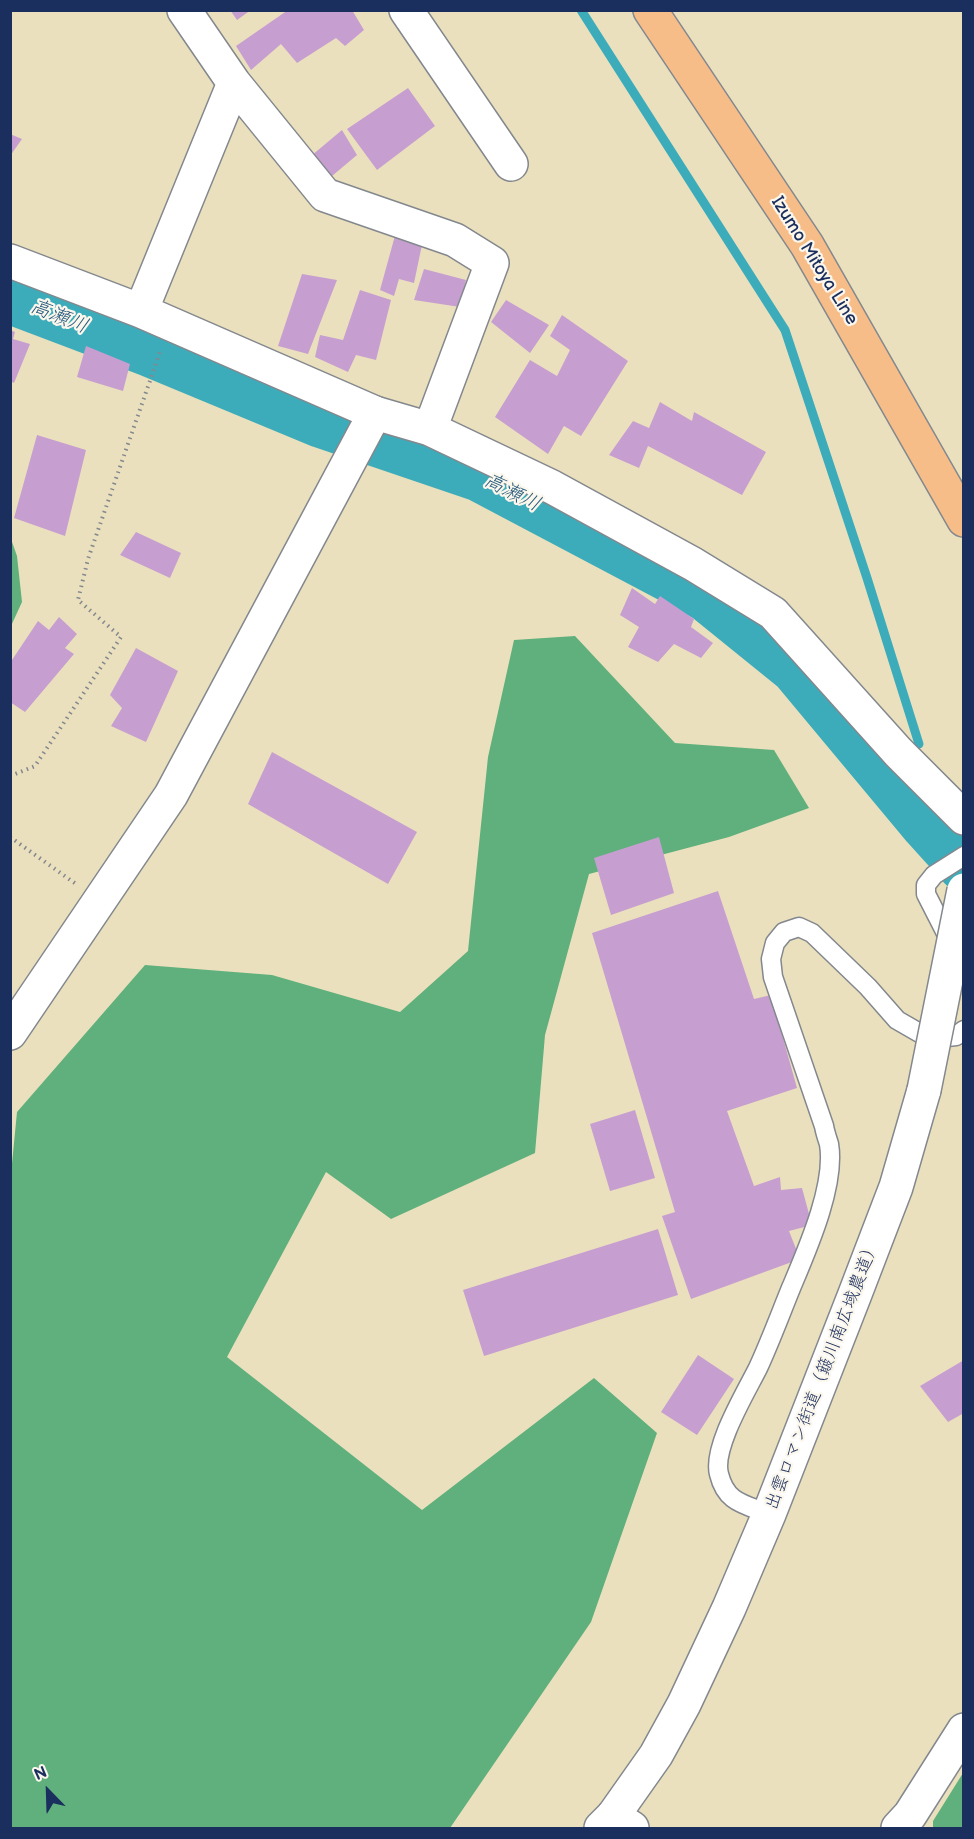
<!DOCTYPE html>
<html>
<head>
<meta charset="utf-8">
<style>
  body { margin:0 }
  #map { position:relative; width:974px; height:1839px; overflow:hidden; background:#ebe0bd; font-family:"Balsamiq Sans",sans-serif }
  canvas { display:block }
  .frame { position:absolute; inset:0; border:12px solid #1b2f5e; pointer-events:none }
  .north { position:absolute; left:18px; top:1761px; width:60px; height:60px; -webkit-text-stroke:4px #fbf7ec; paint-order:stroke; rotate:337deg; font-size:16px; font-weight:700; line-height:24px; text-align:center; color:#1b2f5e }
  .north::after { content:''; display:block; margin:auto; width:21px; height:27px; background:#1b2f5e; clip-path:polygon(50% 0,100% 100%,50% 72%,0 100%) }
</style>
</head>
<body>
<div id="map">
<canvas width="974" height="1839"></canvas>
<div class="frame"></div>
<div class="north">N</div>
</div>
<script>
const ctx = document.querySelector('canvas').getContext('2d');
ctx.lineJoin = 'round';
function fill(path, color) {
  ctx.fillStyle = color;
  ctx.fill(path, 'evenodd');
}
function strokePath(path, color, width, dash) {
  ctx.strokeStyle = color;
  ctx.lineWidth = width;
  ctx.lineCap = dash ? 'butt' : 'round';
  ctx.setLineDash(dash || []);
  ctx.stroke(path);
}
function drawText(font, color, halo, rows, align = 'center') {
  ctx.font = font + ' "Balsamiq Sans","Klee One",sans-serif';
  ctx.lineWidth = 4.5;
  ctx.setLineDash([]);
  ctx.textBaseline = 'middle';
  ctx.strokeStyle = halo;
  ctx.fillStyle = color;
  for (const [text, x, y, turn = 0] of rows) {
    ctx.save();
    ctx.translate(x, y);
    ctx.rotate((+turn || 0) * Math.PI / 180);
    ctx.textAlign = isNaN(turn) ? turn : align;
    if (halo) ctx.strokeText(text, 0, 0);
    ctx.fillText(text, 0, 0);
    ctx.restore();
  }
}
fill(new Path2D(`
  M11,539L17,556L22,602L11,626Z
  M575,636L675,743L774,750L809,808L729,837L589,874L545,1035L535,1153L391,1219L326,1172L227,1357L422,1510L594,1378L657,1433L591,1622L450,1828H11L10,1184L17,1112L145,965L272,975L400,1012L468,951L488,757L514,640Z
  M963,1773V1828H933V1821Z`), '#5fb07c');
strokePath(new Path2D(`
  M581,10L785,330L867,578L919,744
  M922,793L926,824`), '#3dacba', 9);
strokePath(new Path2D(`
  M10,298L150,351L321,422L480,476L707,596L796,668L926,824L964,866`), '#3dacba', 52);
fill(new Path2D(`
  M230,10H251L237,20Z
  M288,10H352L364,30L345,46L336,38L297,63L281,44L251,70L236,46Z
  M408,88L435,126L377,170L347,129Z
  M342,130L357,155L332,176L311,156Z
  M10,134L22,139L10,156Z
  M396,232L423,240L414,283L399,279L394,296L380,290Z
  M424,269L466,280L460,307L414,300Z
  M302,274L337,280L308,354L278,346Z
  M360,290L391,300L376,360L356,355L348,372L315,357L320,335L343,340Z
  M506,300L549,325L530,353L491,322Z
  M562,315L628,361L581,436L564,426L548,454L495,417L530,360L557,376L570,350L550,336Z
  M10,330L15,332L13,339L30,344L14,383L10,381Z
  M86,346L130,364L123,391L77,377Z
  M660,402L692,421L694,412L766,452L742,495L648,446L639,468L609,455L633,421L649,428Z
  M37,435L86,450L65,536L14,518Z
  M136,532L181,553L170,578L120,555Z
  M632,588L655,604L660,596L694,619L691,627L713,643L701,658L674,644L658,662L628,647L639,627L620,615Z
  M59,617L77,634L65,648L74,654L25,712L10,702V663L38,621L49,630Z
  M136,648L178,671L146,742L111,726L122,708L110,695Z
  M272,752L417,832L388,884L248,804Z
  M659,837L674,893L611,915L594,858Z
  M718,891L754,999L771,995L797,1088L727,1111L754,1186L780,1177L781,1190L802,1188L812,1225L789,1231L800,1259L691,1299L662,1216L675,1212L592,933Z
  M635,1110L655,1178L610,1191L590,1124Z
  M658,1229L678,1295L484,1356L463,1290Z
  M698,1355L734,1379L697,1435L661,1412Z
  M964,1360V1413L948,1422L920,1386Z`), '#c69fd0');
const service = new Path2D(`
  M951,943L926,894V885L934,875L964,856
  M769,1514C744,1504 726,1503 719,1474C712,1448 746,1392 758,1368C770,1342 780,1315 791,1288C807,1250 836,1185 829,1144C827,1138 825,1132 824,1126L773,977L771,959L775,943L784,932L799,927L812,933L868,987L897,1020L930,1039L956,1036L964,1030`);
const minor = new Path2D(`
  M184,10L234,83L325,195L455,240L492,263L430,429
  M406,10L511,164
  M10,261L141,311L375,413L430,429L552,487L693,564L773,613L898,752L964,818
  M141,311L234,83
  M613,1816L632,1828
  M898,1828L910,1815L964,1730`);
const tertiary = new Path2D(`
  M10,1033L171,795L375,413
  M601,1828L613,1816L656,1755L684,1704L729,1608L769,1514L855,1294L896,1187L924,1090`);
const primary = new Path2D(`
  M650,10L807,245L964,520`);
strokePath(service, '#83888e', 21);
strokePath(minor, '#83888e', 36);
strokePath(tertiary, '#83888e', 36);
strokePath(primary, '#83888e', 36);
strokePath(new Path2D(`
  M10,776L35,766L121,637L78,600L88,559L160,352
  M10,837L76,884`), '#83888e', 4, [1.5, 4.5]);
strokePath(service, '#fff', 18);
strokePath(minor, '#fff', 33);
strokePath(tertiary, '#fff', 33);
strokePath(primary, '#f7bd88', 33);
const tertiaryBridge = new Path2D(`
  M924,1090L964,890`);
strokePath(tertiaryBridge, '#83888e', 36, []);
strokePath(tertiaryBridge, '#fff', 33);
drawText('18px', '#1b2f5e', '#fbf7ec', [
  ["Izumo Mitoya Line",814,261,58],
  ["出雲ロマン街道（簸川南広域農道）",823,1375,-69]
]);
drawText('italic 20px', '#275b7e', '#fbf7ec', [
  ["高瀬川",59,317,22],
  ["高瀬川",512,493,27]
]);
</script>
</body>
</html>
